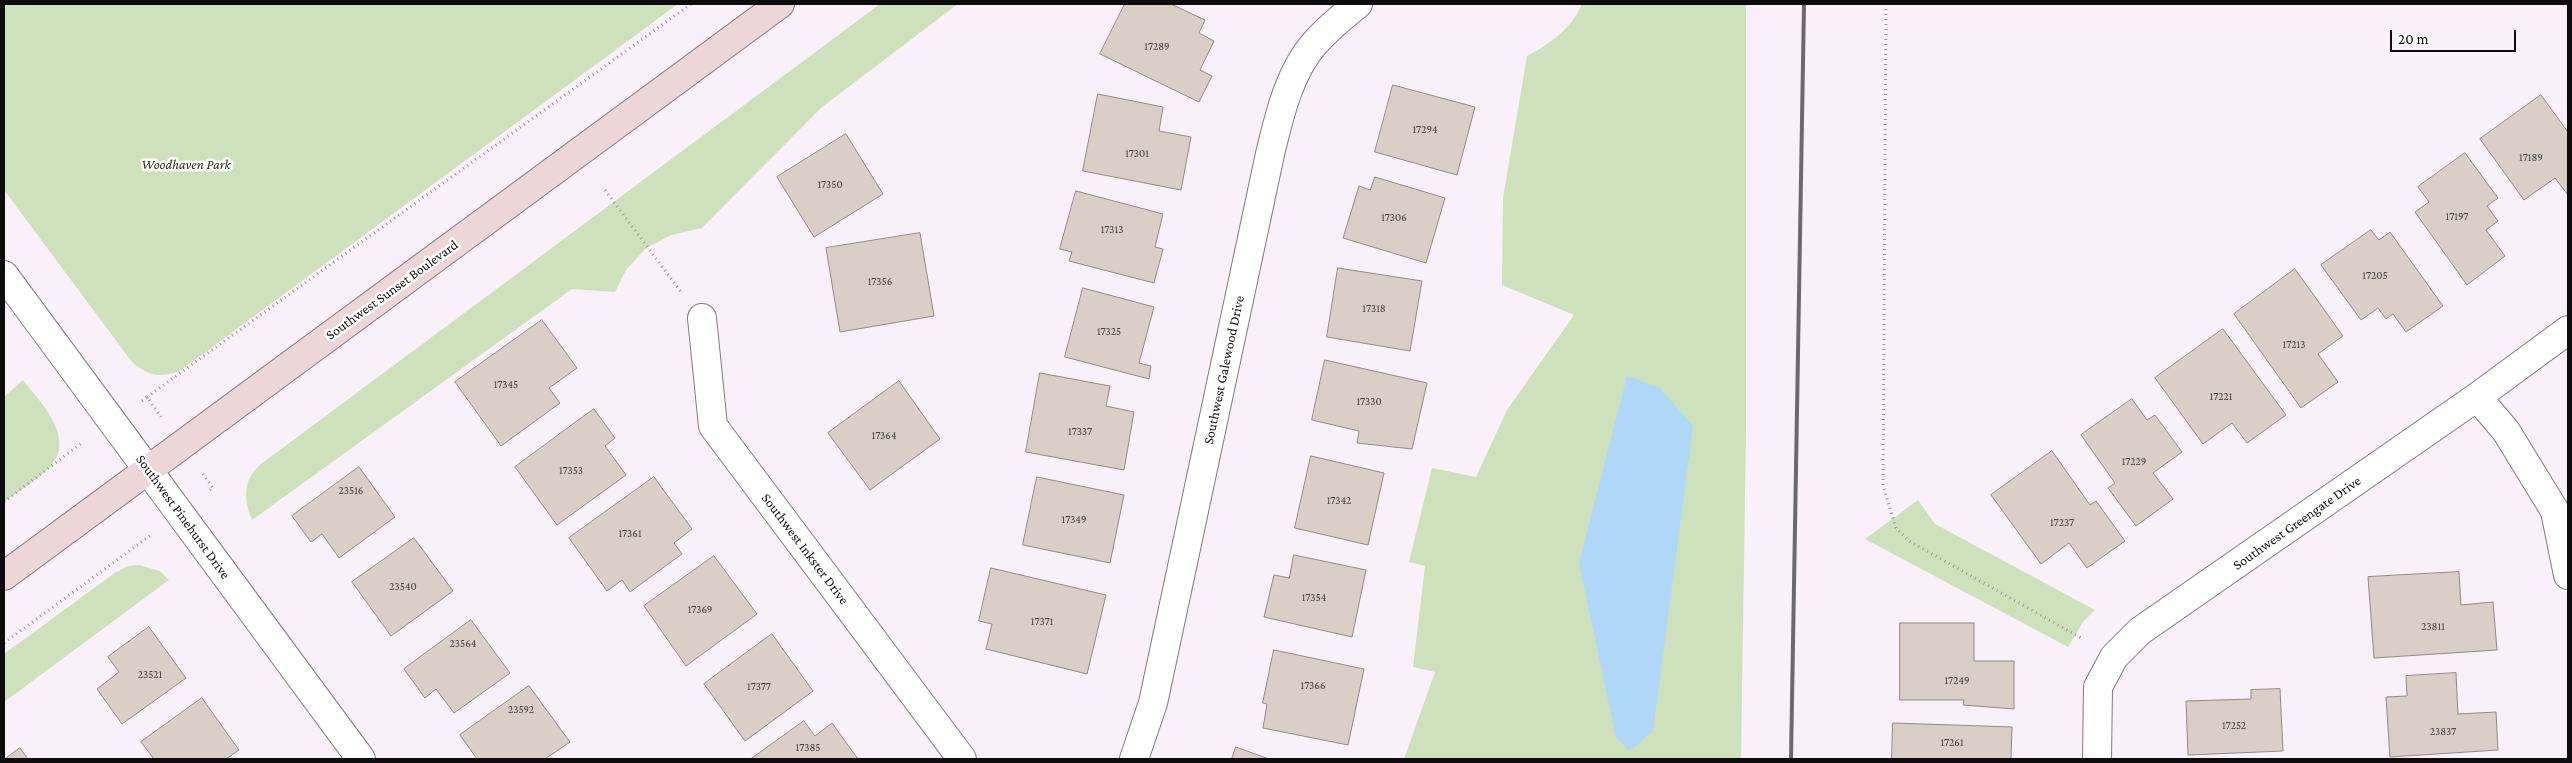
<!DOCTYPE html>
<html>
<head>
<meta charset="utf-8">
<style>
  body { margin:0 }
  #map { position:relative; width:2572px; height:763px; overflow:hidden; background:#f9f0fa; font-family:"Crimson Pro",serif }
  canvas { display:block }
  .frame { position:absolute; inset:0; border:5px solid #0e0b0e; pointer-events:none }
  .scale { position:absolute; left:2390px; top:30px; width:126px; height:22px; box-sizing:border-box; border:2px solid #0e0b0e; border-top:0; padding-left:6px; font-size:15px; line-height:18px; white-space:nowrap; color:#0e0b0e; -webkit-text-stroke:4px #fff; paint-order:stroke }
</style>
</head>
<body>
<div id="map">
<canvas width="2572" height="763"></canvas>
<div class="frame"></div>
<div class="scale">20 m</div>
</div>
<script>
const ctx = document.querySelector('canvas').getContext('2d');
ctx.lineJoin = 'round';
function fill(path, color) {
  ctx.fillStyle = color;
  ctx.fill(path, 'evenodd');
}
function strokePath(path, color, width, dash) {
  ctx.strokeStyle = color;
  ctx.lineWidth = width;
  ctx.lineCap = dash ? 'butt' : 'round';
  ctx.setLineDash(dash || []);
  ctx.stroke(path);
}
function drawText(font, color, halo, rows, align = 'center') {
  ctx.font = font + ' "Crimson Pro",serif';
  ctx.lineWidth = 5;
  ctx.setLineDash([]);
  ctx.textBaseline = 'middle';
  ctx.strokeStyle = halo;
  ctx.fillStyle = color;
  for (const [text, x, y, turn = 0] of rows) {
    ctx.save();
    ctx.translate(x, y);
    ctx.rotate((+turn || 0) * Math.PI / 180);
    ctx.textAlign = isNaN(turn) ? turn : align;
    if (halo) ctx.strokeText(text, 0, 0);
    ctx.fillText(text, 0, 0);
    ctx.restore();
  }
}
fill(new Path2D(`
  M4,4H678L181,370C162,379 148,376 132,362L4,190Z
  M880,4H958L822,107L702,228L671,235L645,249L626,270L615,292L572,289L252,520C244,499 242,480 261,464Z
  M1582,4H1746V431L1741,759H1404L1435,672L1413,667L1425,566L1409,562L1432,468L1476,477L1507,410L1574,315L1502,285L1503,198L1527,56C1550,44 1571,29 1582,4Z
  M23,380C40,402 77,438 50,467C37,480 19,491 4,502V397Z
  M1918,500L1935,524L2095,610L2083,622L2068,647L1865,539Z
  M139,565L160,571L169,580L4,702V654L116,572L128,566Z`), '#cde2bb');
fill(new Path2D(`
  M1627,376L1660,388L1693,426L1653,731L1630,751L1616,738L1579,563Z`), '#b0d7f8');
const building = new Path2D(`
  M1125,4H1171L1205,20L1199,33L1214,41L1200,70L1212,76L1199,102L1100,54Z
  M1393,85L1475,107L1457,175L1375,152Z
  M1098,94L1163,107L1159,131L1191,137L1181,190L1083,171Z
  M2541,95L2568,132V195L2555,178L2524,200L2480,139Z
  M846,134L883,194L814,237L777,177Z
  M2465,153L2498,198L2487,206L2498,221L2486,230L2505,256L2467,285L2415,212L2429,202L2418,187Z
  M1375,177L1445,198L1426,263L1343,238L1359,186L1370,190Z
  M1076,191L1163,214L1155,247L1163,249L1154,283L1069,261L1072,252L1060,249Z
  M2371,230L2379,240L2390,232L2443,306L2406,332L2393,314L2386,319L2378,308L2361,320L2321,265Z
  M920,233L934,316L840,332L826,248Z
  M1338,268L1422,281L1410,351L1327,337Z
  M2295,269L2343,336L2318,354L2338,382L2301,408L2234,314Z
  M1083,288L1154,307L1139,363L1151,366L1149,379L1065,357Z
  M542,320L577,368L549,388L560,403L501,446L455,382Z
  M2223,329L2286,415L2247,443L2232,423L2203,444L2155,378Z
  M1325,360L1427,383L1412,449L1357,443L1359,431L1312,420Z
  M1040,373L1110,386L1106,406L1134,412L1124,470L1026,452Z
  M899,381L940,439L870,490L828,433Z
  M2132,399L2147,420L2155,415L2182,452L2153,473L2173,499L2136,526L2108,488L2115,483L2081,435Z
  M594,409L615,438L605,446L626,475L557,525L515,467Z
  M2052,451L2090,505L2096,501L2125,541L2087,568L2069,543L2041,564L1991,495Z
  M1311,456L1384,473L1368,545L1295,528Z
  M359,467L395,517L339,558L322,534L311,542L292,516Z
  M654,477L692,529L674,543L682,554L630,592L622,580L607,591L569,538Z
  M1037,477L1124,495L1110,563L1023,545Z
  M414,538L453,591L391,636L352,582Z
  M1294,555L1366,570L1352,637L1264,617L1274,575L1289,578Z
  M714,556L757,614L686,666L644,606Z
  M991,568L1106,595L1087,674L986,649L992,624L979,621Z
  M2459,572L2461,605L2493,602L2497,650L2374,658L2368,577Z
  M471,620L510,673L454,713L436,689L425,698L404,669Z
  M1900,623H1974V661H2014V709L1963,705L1964,700H1900Z
  M149,627L186,678L122,724L97,689L119,672L108,657Z
  M772,634L813,691L745,741L704,684Z
  M1274,650L1364,669L1348,745L1263,728L1267,704L1263,703Z
  M2456,673L2458,714L2496,712L2498,750L2390,757L2386,697L2407,696L2406,676Z
  M529,686L570,742L545,759H477L460,735Z
  M2280,689L2283,751L2188,755L2186,701L2251,699V690Z
  M202,698L239,750L226,759H154L141,742Z
  M804,721L815,736L832,723L858,759H751Z
  M1893,723L2012,727L2011,759H1892Z
  M1236,747L1269,759H1232Z
  M20,748L28,759H5Z`);
fill(building, '#dacec6');
strokePath(building, '#948881', 1);
const minor = new Path2D(`
  M4,275L361,759
  M702,318L713,426L962,759
  M2477,397L2506,431L2555,511L2568,575
  M1134,759L1153,703L1270,154C1279,117 1289,72 1315,43C1328,28 1343,16 1358,4
  M2097,759L2098,687L2114,657L2140,631L2477,397L2568,330`);
const secondary = new Path2D(`
  M4,576L780,4`);
strokePath(minor, '#827983', 30);
strokePath(secondary, '#827983', 30);
strokePath(new Path2D(`
  M1886,4L1883,485L1896,528L1909,541L2083,639
  M605,190L681,292
  M147,397L691,4
  M142,401L147,397L161,417
  M203,474L213,488L207,492
  M4,502L83,442
  M4,643L151,535`), '#989198', 3, [1, 4]);
strokePath(minor, '#fff', 28);
strokePath(secondary, '#edd6d8', 28);
strokePath(new Path2D(`
  M1791,759L1804,4`), '#6d686e', 4);
drawText('11px', '#413c3c', null, [
  ["17289",1157,47],
  ["17294",1425,130],
  ["17301",1137,154],
  ["17189",2531,158],
  ["17350",830,185],
  ["17197",2457,217],
  ["17306",1394,218],
  ["17313",1112,230],
  ["17205",2375,276],
  ["17356",880,282],
  ["17318",1374,309],
  ["17325",1109,332],
  ["17213",2294,345],
  ["17345",506,385],
  ["17221",2221,397],
  ["17330",1369,402],
  ["17337",1080,432],
  ["17364",884,436],
  ["17229",2134,462],
  ["17353",571,471],
  ["23516",351,491],
  ["17342",1339,501],
  ["17349",1074,520],
  ["17237",2062,523],
  ["17361",630,534],
  ["23540",403,587],
  ["17354",1314,598],
  ["17369",700,610],
  ["17371",1042,622],
  ["23811",2433,627],
  ["23564",463,644],
  ["23521",150,675],
  ["17249",1957,681],
  ["17366",1313,686],
  ["17377",759,687],
  ["23592",521,710],
  ["17252",2234,726],
  ["23837",2443,732],
  ["17261",1952,743],
  ["17385",808,748]
]);
drawText('italic 14px', '#23340e', '#fff', [
  ["Woodhaven Park",186,165]
]);
drawText('14px', '#0e0b0e', '#fff', [
  ["Southwest Sunset Boulevard",392,290,-36],
  ["Southwest Galewood Drive",1224,370,-78],
  ["Southwest Pinehurst Drive",183,517,54],
  ["Southwest Greengate Drive",2297,523,-35],
  ["Southwest Inkster Drive",805,549,53]
]);
</script>
</body>
</html>
